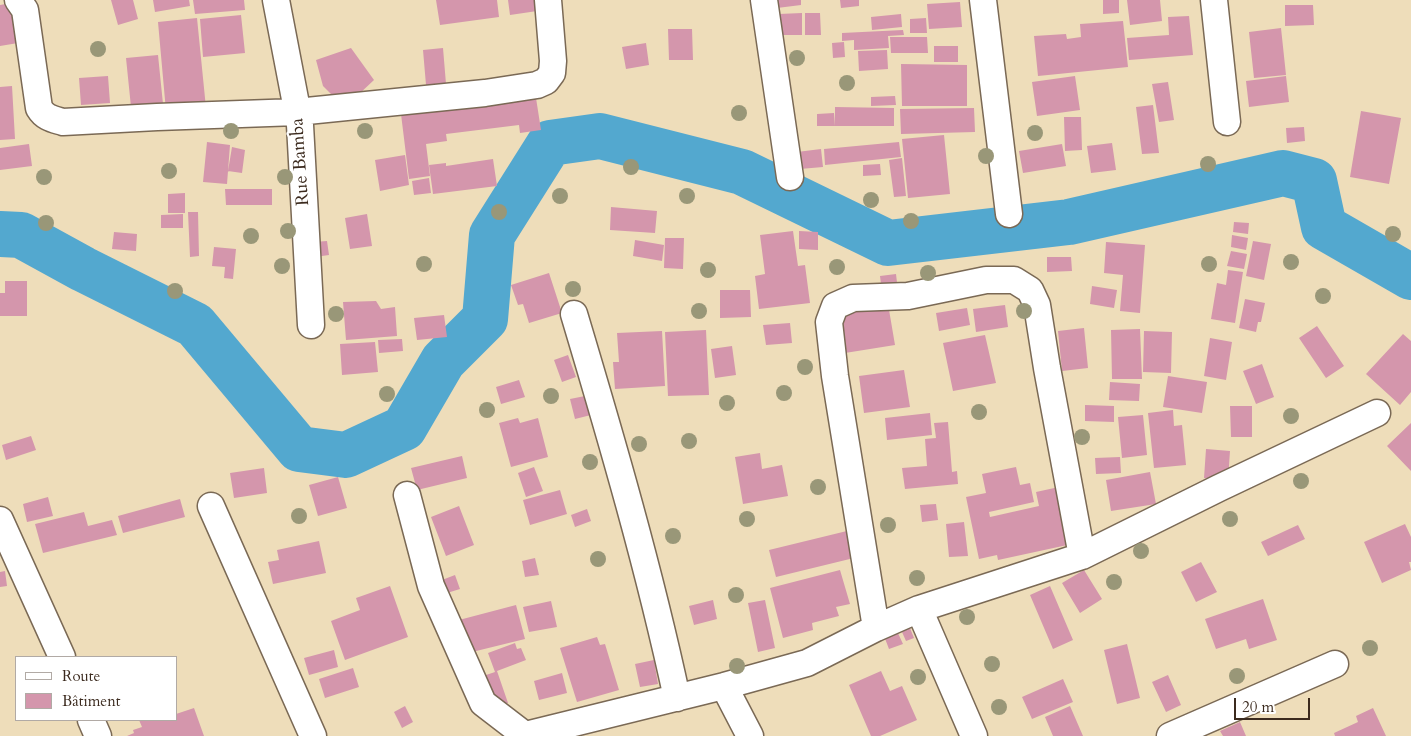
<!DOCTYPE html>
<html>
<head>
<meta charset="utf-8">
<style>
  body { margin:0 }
  #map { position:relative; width:1411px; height:736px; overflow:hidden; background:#eeddba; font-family:Cardo,serif }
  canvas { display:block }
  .legend { position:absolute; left:15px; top:656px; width:162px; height:65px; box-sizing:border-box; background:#fff; border:1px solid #b1aaa5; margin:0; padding:6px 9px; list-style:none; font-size:15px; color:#3b2a1e }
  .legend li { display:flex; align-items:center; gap:10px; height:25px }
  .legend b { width:25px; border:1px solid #b1aaa5 }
  .scale { position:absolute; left:1234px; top:698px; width:76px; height:22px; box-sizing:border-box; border:2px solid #3b2a1e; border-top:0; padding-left:6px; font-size:15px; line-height:18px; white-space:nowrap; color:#3b2a1e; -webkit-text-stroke:4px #fff; paint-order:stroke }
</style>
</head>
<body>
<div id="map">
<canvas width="1411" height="736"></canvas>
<ul class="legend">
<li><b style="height:6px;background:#fff"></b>Route</li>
<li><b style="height:14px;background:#d496ac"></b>Bâtiment</li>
</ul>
<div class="scale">20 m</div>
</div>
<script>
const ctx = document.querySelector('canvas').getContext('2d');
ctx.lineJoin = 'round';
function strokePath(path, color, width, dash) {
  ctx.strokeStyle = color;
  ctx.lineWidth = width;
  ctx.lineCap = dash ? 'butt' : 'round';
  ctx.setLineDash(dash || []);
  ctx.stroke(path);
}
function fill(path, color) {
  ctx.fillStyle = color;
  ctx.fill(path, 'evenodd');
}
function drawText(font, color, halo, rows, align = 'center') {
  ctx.font = font + ' Cardo,serif';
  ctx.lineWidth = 4.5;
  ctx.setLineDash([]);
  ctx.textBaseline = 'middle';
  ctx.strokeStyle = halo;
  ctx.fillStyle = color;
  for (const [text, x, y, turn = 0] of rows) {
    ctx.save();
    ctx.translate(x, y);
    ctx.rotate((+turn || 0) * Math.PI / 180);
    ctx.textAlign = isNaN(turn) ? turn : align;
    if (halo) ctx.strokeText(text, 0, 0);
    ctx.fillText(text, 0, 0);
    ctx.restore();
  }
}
strokePath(new Path2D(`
  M0,234L21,235L83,269L195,325L299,449L346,455L404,428L443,361L485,319L492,235L550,143L600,136L742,172L888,243L1069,222L1283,173L1314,181L1324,227L1411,277`), '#53a8cf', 46);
fill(new Path2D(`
  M111,0H133L138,19L118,25Z
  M153,0H189L190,6L155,12Z
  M193,0H244L245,10L195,14Z
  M436,0H497L499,17L440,25Z
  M508,0H543L544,10L510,15Z
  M776,0H801V5L777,8Z
  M840,0H859V6L841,8Z
  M1103,0H1119V13L1103,14Z
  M1127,0H1160L1162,21L1130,25Z
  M17,2L24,42L0,46V5Z
  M960,2L962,27L929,29L927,4Z
  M1285,5H1313L1314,25L1285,26Z
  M802,13V35H780L779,14Z
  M805,13H820L821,35H805Z
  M901,14L902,27L872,30L871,17Z
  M241,15L245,53L203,57L200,19Z
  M1189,16L1193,55L1129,60L1127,38L1169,35L1168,17Z
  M197,18L206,108L166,111L158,22Z
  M926,18L927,33H910V19Z
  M1123,21L1128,67L1038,76L1034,36L1066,34L1067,39L1081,37L1080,24Z
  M1281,28L1286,75L1254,78L1249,32Z
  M668,29H692L693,60H669Z
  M903,30L904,35L888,36L889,48L854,50V40L842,41V33Z
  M890,37H927L928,53H891Z
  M844,42L845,57L833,58L832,43Z
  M646,43L649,65L626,69L622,47Z
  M934,46H958V62H934Z
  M351,48L374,80L358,95L339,102L323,86L316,60Z
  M443,48L446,84L426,85L423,50Z
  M887,50L888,69L859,71L858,51Z
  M158,55L163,104L131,107L126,58Z
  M901,64L967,65V106H902Z
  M108,76L110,103L81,105L79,78Z
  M1075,76L1080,110L1037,116L1032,82Z
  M1286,76L1289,102L1249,107L1246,81Z
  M1168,82L1174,120L1159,122L1152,84Z
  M12,86L15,139L0,140V87Z
  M895,96L896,105L871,106V97Z
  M536,98L541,130L520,133L519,125L446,134L447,141L426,144L430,176L409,179L401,114Z
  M1153,105L1159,153L1142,154L1136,107Z
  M835,107L894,108V126H835Z
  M974,108L975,132L901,134L900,109Z
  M1361,111L1401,118L1389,184L1350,177Z
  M834,113L835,126H817V114Z
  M1064,117H1081L1082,150L1065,151Z
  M1304,127L1305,141L1287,143L1286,128Z
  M944,135L950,194L908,198L902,139Z
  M207,142L230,145L227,184L203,182Z
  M899,142L901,157L825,165L824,149Z
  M1112,143L1116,170L1091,173L1087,146Z
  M29,144L32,166L0,170V148Z
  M1062,144L1066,166L1023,173L1019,151Z
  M232,147L245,150L242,173L228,171Z
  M821,149L823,167L800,169L797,152Z
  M405,155L409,185L380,191L375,160Z
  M902,158L906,196L894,197L889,160Z
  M493,159L497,186L433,194L429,165L446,163V166Z
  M880,164L881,175L863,176V165Z
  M429,178L431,193L414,195L412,181Z
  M225,189H272V205H226Z
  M185,193V213H168V194Z
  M611,207L657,211L655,233L610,230Z
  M188,212H198L199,256L190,257Z
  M183,214V228H161V215Z
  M367,214L372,246L350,249L345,218Z
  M1234,222L1249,223L1248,234L1233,232Z
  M793,231L798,266L805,265L810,303L759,309L755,276L765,274L760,235Z
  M799,231L818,232V250L799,249Z
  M114,232L137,234L136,251L112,249Z
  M1232,235L1248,238L1246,250L1231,247Z
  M665,238H684L683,269L664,268Z
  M635,240L664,245L662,261L633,256Z
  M327,241L329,255L315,257L314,242Z
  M1253,241L1271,244L1264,280L1246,276Z
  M1106,242L1145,245L1140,313L1120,311L1123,275L1104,273Z
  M214,247L236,249L233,279L224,278L225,267L212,266Z
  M1231,251L1247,254L1244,269L1227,266Z
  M1047,257H1071L1072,271L1047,272Z
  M1228,270L1243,272L1235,323L1211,319L1217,283L1226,285Z
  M549,273L562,313L529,323L523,304L518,305L511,285Z
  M896,274L898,291L882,292L880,276Z
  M5,281H27V316H0V293H5Z
  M1092,286L1117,290L1114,308L1090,304Z
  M720,290H750L751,317L720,318Z
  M887,298L895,345L845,353L837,306Z
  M1245,299L1265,303L1261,322H1258L1256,332L1239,328Z
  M376,301L381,309L395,307L397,336L346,340L343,302Z
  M1005,305L1008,327L976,332L973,309Z
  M967,308L970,325L939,331L936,313Z
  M444,315L447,337L417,340L414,318Z
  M790,323L792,343L766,345L763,325Z
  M1317,326L1344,366L1326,378L1299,338Z
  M1084,328L1088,368L1062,371L1058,331Z
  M1140,329L1142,379H1112L1111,330Z
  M706,330L709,395L668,396L665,332Z
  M662,331L665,386L615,389L613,362H619L617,333Z
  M1144,331L1172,332L1171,373L1143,372Z
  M1403,334L1411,341V392L1400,405L1366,374Z
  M985,335L996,383L953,391L943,343Z
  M1210,338L1232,342L1226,380L1204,376Z
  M402,339L403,351L379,353L378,340Z
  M375,342L378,372L342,375L340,344Z
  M732,346L736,375L715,378L711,349Z
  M568,355L576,377L562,382L554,360Z
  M1262,364L1274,397L1256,404L1243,371Z
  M904,370L910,407L864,413L859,376Z
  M1168,376L1207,382L1202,413L1163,407Z
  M519,380L525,397L501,404L496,387Z
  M1110,382L1140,384L1139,401L1109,400Z
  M590,395L595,414L575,419L570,399Z
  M1085,405L1114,406V422L1085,421Z
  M1230,406H1252V437H1231Z
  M1173,410L1174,426L1182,425L1186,465L1154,468L1148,413Z
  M930,413L932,435L887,440L885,418Z
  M1143,415L1147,455L1122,458L1118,417Z
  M518,418L520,423L538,418L548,457L511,467L499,423Z
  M948,422L952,472L957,471L958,484L905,489L902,468L927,466L925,439L936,438L934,423Z
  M1411,423V471L1387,446Z
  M31,436L36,450L6,460L2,445Z
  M1206,449L1230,451L1228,480L1204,478Z
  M760,453L762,469L782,465L788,496L743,504L735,457Z
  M462,456L467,478L417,490L411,468Z
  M1120,457L1121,473L1096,474L1095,458Z
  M534,467L543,491L526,497L518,473Z
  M1016,467L1020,485L1030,483L1034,502L989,512L990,517L1039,506L1036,492L1059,487L1072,544L998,560L997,555L979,559L966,497L986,493L982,474Z
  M264,468L267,493L234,498L230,473Z
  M1150,472L1156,504L1111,511L1106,480Z
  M338,477L347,508L318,516L309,485Z
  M560,490L567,514L530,525L523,500Z
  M48,497L53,516L27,522L23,504Z
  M180,499L185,517L123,533L118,516Z
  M936,504L938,520L922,522L920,505Z
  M459,506L474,545L446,556L431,517Z
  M587,509L591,521L575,527L571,515Z
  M84,512L88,526L112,520L117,535L43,553L35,524Z
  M964,522L968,556L949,557L946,524Z
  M1405,524L1411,537V562H1409L1411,570L1382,583L1364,542Z
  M1298,525L1305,539L1268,556L1261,542Z
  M851,530L858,557L776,577L769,550Z
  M319,541L326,573L273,584L268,562L279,560L277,550Z
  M535,558L539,575L525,577L522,561Z
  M1201,562L1217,592L1196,602L1181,572Z
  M840,570L850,604L836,607L839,616L812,623L813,630L783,638L770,588Z
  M1084,570L1102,599L1080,613L1062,583Z
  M5,571L7,586L0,587V572Z
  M455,575L460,589L447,593L442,580Z
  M390,586L408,637L345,660L331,621L360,610L356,598Z
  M1050,586L1073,640L1053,649L1030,595Z
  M1263,599L1277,640L1249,649L1246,639L1216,649L1205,619Z
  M713,600L717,619L694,625L689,606Z
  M765,600L775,648L758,652L748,603Z
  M551,601L557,627L529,632L523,607Z
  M516,605L525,639L468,653L459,620Z
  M910,628L914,638L906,641L902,632Z
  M897,631L903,644L889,649L884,636Z
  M597,637L600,645L605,644L619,690L577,702L560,648Z
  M515,643L517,649L521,648L526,660L497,671L508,703L491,709L480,677L495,672L488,653Z
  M1127,644L1140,698L1117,704L1104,650Z
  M334,650L338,667L309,675L304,658Z
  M654,660L658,684L640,687L635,664Z
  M353,668L359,687L325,698L319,679Z
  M881,671L890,691L902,686L917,720L880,736H871L849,685Z
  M562,673L567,693L539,700L534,681Z
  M1168,675L1181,705L1166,712L1152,682Z
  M1063,679L1073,702L1032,719L1022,697Z
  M405,706L413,722L402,728L394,712Z
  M1070,706L1083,736H1053L1045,717Z
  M194,708L204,736H127L134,733L133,730L142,727L139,720H176V714Z
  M1373,708L1386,736H1335L1334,733L1358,722L1356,716Z
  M1240,722L1246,736H1223L1220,731Z`), '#d496ac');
const minor = new Path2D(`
  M18,0L25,10L39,108C45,118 53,119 63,122L157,117L297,112L485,93L537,85L546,81L552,73L553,61L548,0
  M276,0L300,125L311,325
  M764,0L790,177
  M983,0L1009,214
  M1214,0L1227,122
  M574,314C612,441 649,568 677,698
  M407,495L431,586L483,703L526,736
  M211,506L313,736
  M0,520L62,657
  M919,609L974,736
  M876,628L835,376L829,322L835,306L853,298L908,296L986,280H1014L1030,290L1037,305L1047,368L1082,556
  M724,686L750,736
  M91,720L98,736
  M521,736L724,686L807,663L876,628L919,609L1082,556L1219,488L1377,413
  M1170,736L1335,664`);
strokePath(minor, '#7a6955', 29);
strokePath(minor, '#fff', 26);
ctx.fillStyle = '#999778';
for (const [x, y] of [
  [98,49],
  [797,58],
  [847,83],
  [739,113],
  [231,131],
  [365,131],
  [1035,133],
  [986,156],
  [1208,164],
  [631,167],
  [169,171],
  [44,177],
  [285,177],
  [560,196],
  [687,196],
  [871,200],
  [499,212],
  [911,221],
  [46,223],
  [288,231],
  [1393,234],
  [251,236],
  [1291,262],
  [424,264],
  [1209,264],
  [282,266],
  [837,267],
  [708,270],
  [928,273],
  [573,289],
  [175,291],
  [1323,296],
  [699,311],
  [1024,311],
  [336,314],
  [805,367],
  [784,393],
  [387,394],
  [551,396],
  [727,403],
  [487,410],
  [979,412],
  [1291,416],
  [1082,437],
  [689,441],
  [639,444],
  [590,462],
  [1301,481],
  [818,487],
  [299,516],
  [747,519],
  [1230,519],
  [888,525],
  [673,536],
  [1141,551],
  [598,559],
  [917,578],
  [1114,582],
  [736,595],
  [967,617],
  [1370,648],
  [992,664],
  [737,666],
  [1237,676],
  [918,677],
  [999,707]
]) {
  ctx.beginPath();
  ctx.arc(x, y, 8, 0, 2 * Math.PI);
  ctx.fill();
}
drawText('18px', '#3b2a1e', '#fff', [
  ["Rue Bamba",301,162,-94]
]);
</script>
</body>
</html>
